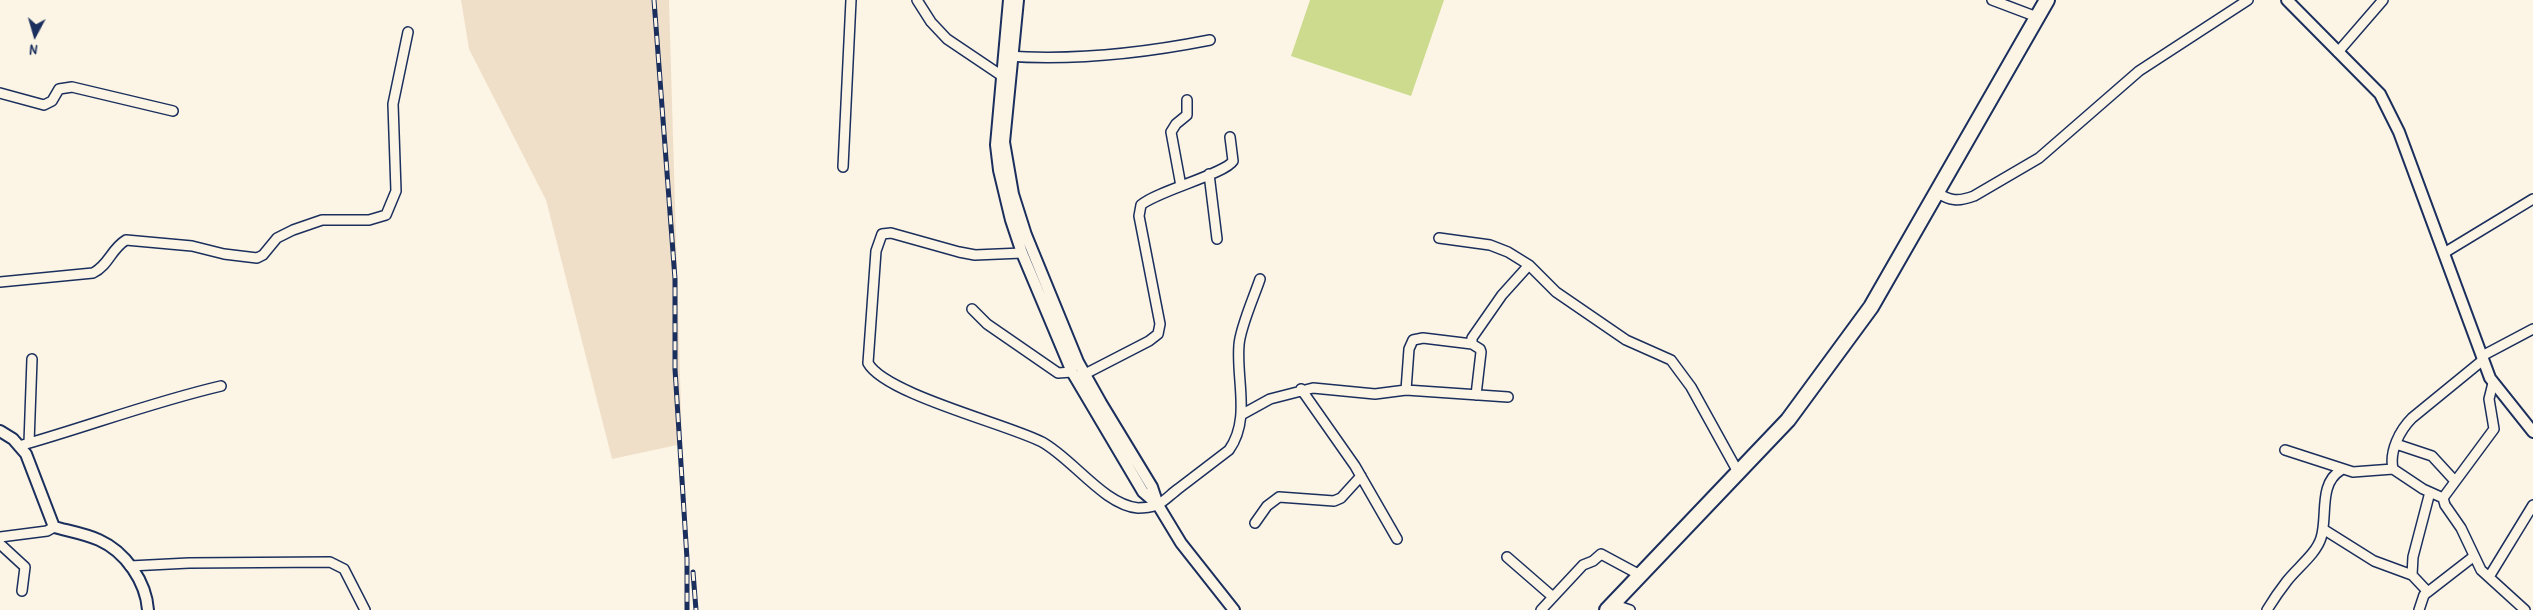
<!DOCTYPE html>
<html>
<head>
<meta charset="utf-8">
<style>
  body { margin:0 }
  #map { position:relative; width:2533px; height:610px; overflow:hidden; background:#fcf5e5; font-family:"Patrick Hand",sans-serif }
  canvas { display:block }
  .north { position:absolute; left:10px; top:10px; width:50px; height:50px; -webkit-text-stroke:4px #fcf5e5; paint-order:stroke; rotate:186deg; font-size:14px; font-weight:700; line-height:20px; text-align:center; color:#1b2f5e }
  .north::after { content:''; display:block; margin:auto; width:18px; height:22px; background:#1b2f5e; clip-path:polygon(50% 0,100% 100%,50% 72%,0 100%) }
</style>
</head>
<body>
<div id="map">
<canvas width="2533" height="610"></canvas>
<div class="north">N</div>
</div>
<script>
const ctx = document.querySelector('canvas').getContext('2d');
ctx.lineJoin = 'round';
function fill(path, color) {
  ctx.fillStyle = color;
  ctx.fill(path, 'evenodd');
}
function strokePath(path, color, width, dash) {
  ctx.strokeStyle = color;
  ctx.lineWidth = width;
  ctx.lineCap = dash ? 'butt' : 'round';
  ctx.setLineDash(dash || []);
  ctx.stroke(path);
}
fill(new Path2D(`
  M461,0H669L682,444L612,459L546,200L469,49Z`), '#f0dfc8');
fill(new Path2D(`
  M1310,0H1444L1411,96L1291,56Z`), '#cddb8f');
const minor = new Path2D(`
  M917,0L931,22L947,39L1002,76
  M1992,0L2037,17
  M2338,52L2383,0
  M1006,56C1074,61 1144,53 1210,40
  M0,93L44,105L52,101L59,89L72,87L173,111
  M843,167L851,0
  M1209,174L1217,239
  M1181,186L1171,132L1176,124L1187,115V100
  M1936,192C1950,201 1958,202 1974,196L2039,158L2139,71L2248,0
  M1439,238L1490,245L1508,252L1529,265L1556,292L1626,340L1671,360L1691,387L1738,472
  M1022,253L975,255L959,252L891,233L882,234L876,251L868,363C885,394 1007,424 1042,442C1073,459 1104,505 1138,508C1144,508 1151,507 1157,505C1164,502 1171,494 1178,489C1195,476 1212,463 1229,450C1251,419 1236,380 1239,345C1240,328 1254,297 1260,279
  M2444,253L2533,199
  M0,282L93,273C109,265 111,249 126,240L192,246L224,254L257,258L263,255L277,238L293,230L322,220H369L386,215L396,191L393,104L408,32
  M972,309L987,324L1058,373L1072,372
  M2482,356L2533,329
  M1085,374L1149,341L1158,334L1160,324L1139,216L1141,205C1157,191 1225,174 1233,161L1230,137
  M2493,383L2489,399L2494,429L2443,498L2445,505L2461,528L2481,570L2525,610
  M1301,389L1355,466L1397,539
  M1406,390L1409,349L1413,340L1423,338L1472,344
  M1476,395L1481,352L1480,349L1472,344V338L1502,295L1529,265
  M1241,415L1270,399L1313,388L1375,394L1406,390L1508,397
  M29,443L32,359
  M2396,444L2432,456L2454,480
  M19,446C87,427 152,402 221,386
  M2285,450L2353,472L2393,469
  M2443,498L2423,489L2393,469C2389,451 2400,430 2412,418L2483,360
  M1255,523L1267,506L1279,497L1334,501L1341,498L1361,476
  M2323,529L2374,561L2412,575
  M0,537L47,531L54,527
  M0,544L25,567L22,591
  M1507,557L1553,597
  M130,566L189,563L330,562L344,569L365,610
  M2489,577L2533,505
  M2428,592L2412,575L2413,557L2430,492
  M1612,604L1630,610
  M1541,610L1583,565L1593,561L1601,554L1640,575
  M2267,610C2273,600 2280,590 2287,581C2297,568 2316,554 2321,538C2328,516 2318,484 2341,470
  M2419,610L2424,595L2473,557`);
const tertiary = new Path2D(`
  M1009,0L996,145L999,170L1011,220L1022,253L1072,372L1143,492L1157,504
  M1018,0L1004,142L1013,194L1026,235L1078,362L1101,403L1152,487L1158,505L1181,543L1234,610
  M2287,0L2380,94L2399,132L2490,378L2533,432
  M0,431L13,439L26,454L54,527C69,531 86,534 99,540C126,552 146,582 148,610`);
const primary = new Path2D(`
  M1607,610L1788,420L1871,307L2047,0`);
strokePath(minor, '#1b2f5e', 12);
strokePath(tertiary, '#1b2f5e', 14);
strokePath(primary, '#1b2f5e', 18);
strokePath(minor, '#fcf5e5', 9);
strokePath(tertiary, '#fcf5e5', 10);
strokePath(primary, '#fcf5e5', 14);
const rail = new Path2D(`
  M654,0L675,279V369L687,559V610
  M693,572L696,610`);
strokePath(rail, '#1b2f5e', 5);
strokePath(rail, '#fcf5e5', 3, [9]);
</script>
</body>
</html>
